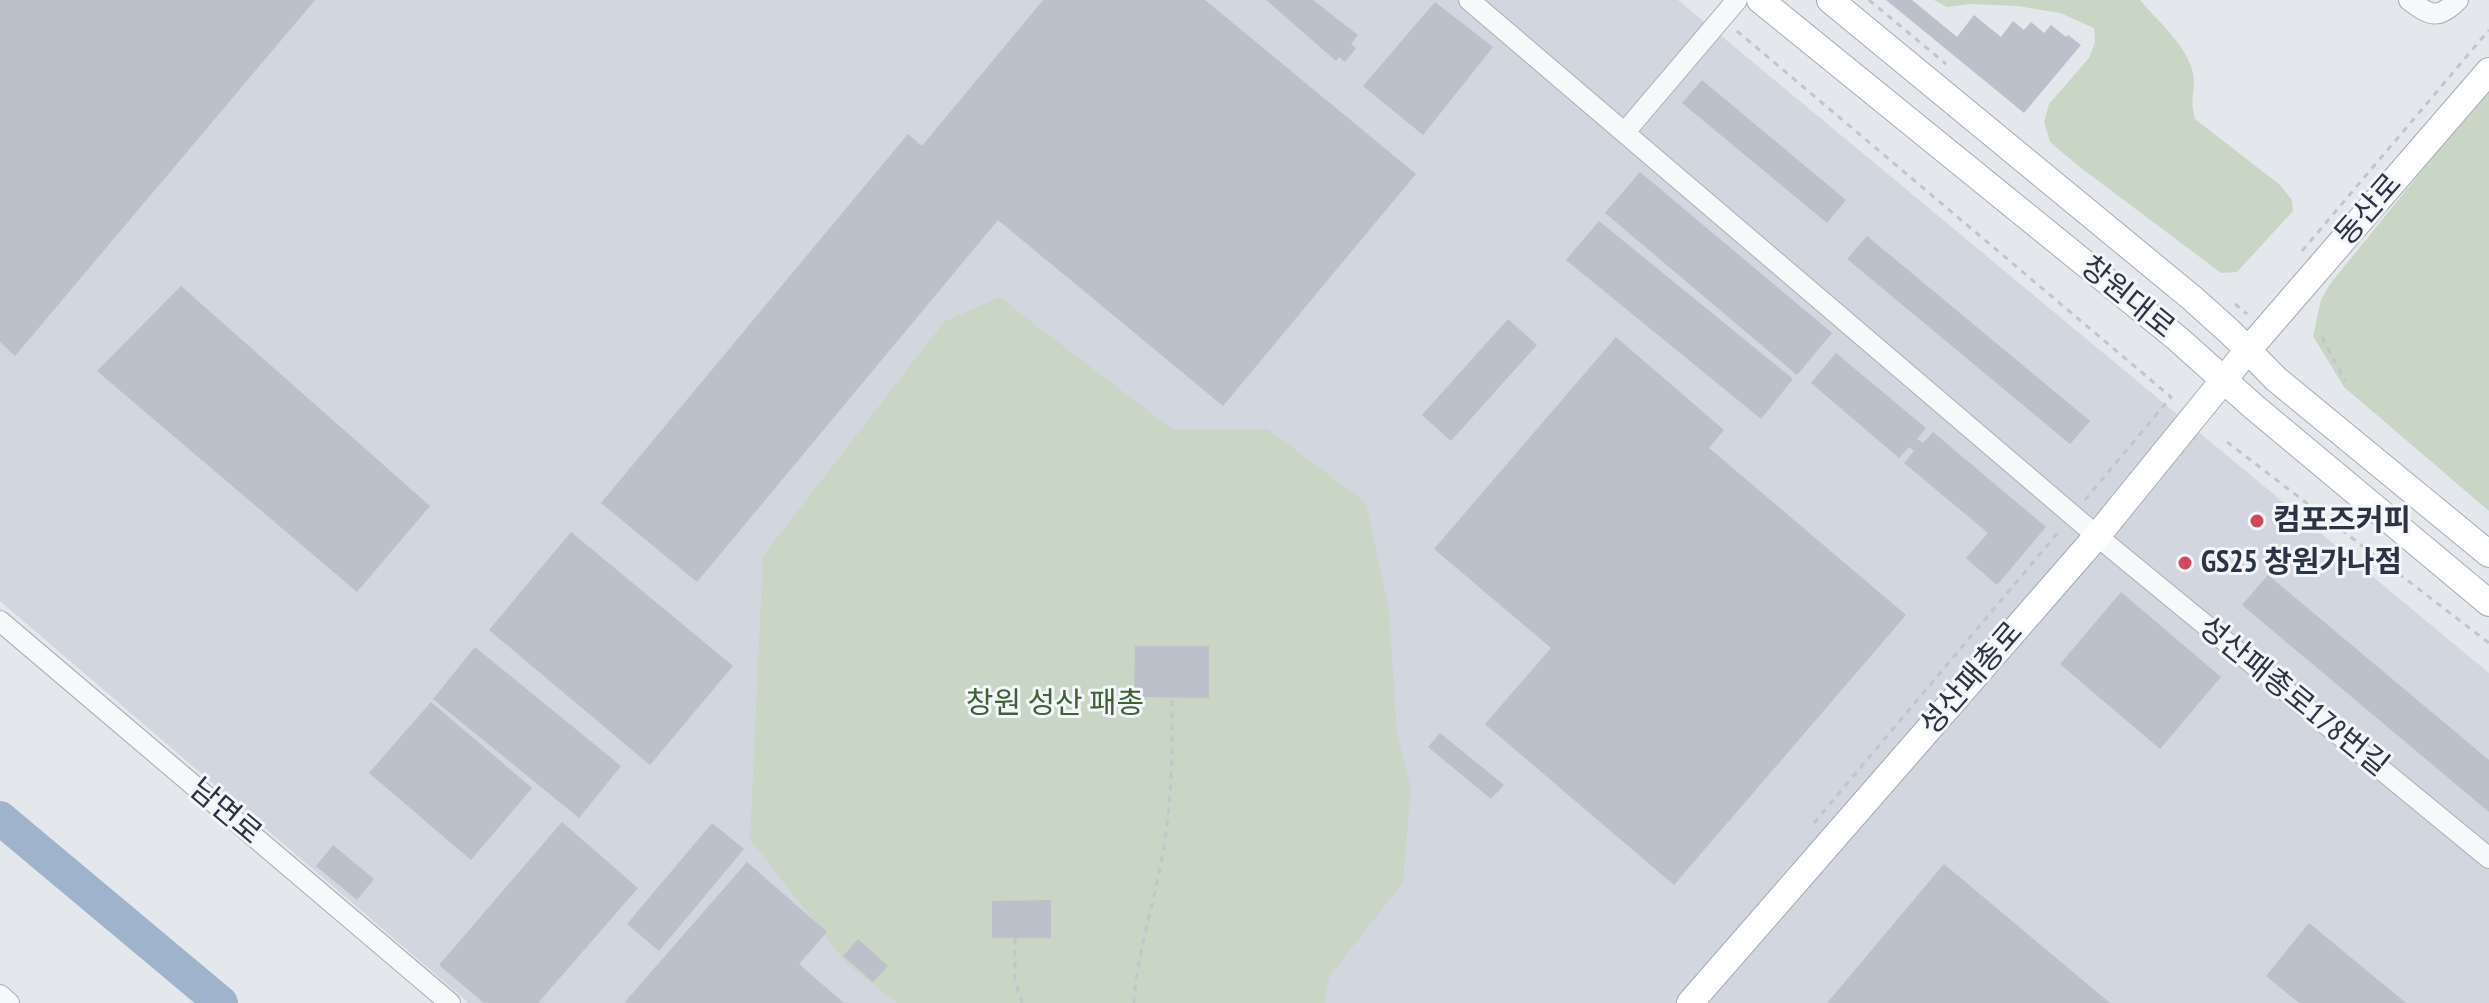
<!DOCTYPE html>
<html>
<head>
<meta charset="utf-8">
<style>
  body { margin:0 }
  canvas { display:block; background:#e4e7ec }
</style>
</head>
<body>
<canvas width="2489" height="1003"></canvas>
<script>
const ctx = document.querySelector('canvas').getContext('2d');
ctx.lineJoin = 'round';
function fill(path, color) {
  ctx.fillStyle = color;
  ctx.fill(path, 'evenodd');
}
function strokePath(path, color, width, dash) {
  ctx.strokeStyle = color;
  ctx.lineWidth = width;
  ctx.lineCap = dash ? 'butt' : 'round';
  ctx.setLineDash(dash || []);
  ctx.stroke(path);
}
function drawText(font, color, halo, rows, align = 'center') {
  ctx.font = font + ' "PT Sans Narrow","Noto Sans KR",sans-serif';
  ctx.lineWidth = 6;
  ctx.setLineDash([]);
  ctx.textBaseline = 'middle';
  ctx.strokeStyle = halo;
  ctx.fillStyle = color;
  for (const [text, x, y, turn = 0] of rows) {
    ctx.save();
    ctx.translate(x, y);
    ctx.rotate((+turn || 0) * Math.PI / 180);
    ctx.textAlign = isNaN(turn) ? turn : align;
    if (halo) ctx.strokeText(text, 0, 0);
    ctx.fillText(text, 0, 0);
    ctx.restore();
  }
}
fill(new Path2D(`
  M0,0H1678L2489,673V1003H469L0,601Z`), '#d2d6de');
fill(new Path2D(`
  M1934,0H2140C2158,22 2192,49 2194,80C2194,96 2190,100 2195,119L2280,185L2292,200L2293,211L2237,272L2221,273L2081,168L2050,142L2044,122L2049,104L2089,58L2095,43L2094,28L2060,13L2017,6L1972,4L1947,7Z
  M2489,88V511L2344,387L2313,336L2321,300L2330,284Z
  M999,297L1173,430L1268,429L1366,503L1389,611L1397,734L1411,786L1403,882L1329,977L1325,1003H897L848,965L750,839L763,556L944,322Z`), '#c9d6c5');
strokePath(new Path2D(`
  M0,818L221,1003`), '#9fb4cc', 34);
fill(new Path2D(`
  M0,0H315L15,356L0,342Z
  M1043,0H1205L1416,174L1223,406L998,220L697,582L601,503L908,134L922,146Z
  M1266,0H1313L1358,35L1351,44L1356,48L1345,62L1339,57L1336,61Z
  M1886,0H1912L1957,37L1974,15L2001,37L2013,21L2024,30L2031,22L2044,33L2051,25L2066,37L2068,35L2081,45L2024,113Z
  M1435,2L1493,47L1423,135L1363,86Z
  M1702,80L1846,200L1827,223L1682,103Z
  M1640,172L1832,333L1797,375L1605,213Z
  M1599,221L1793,379L1761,419L1566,260Z
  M1867,236L2090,421L2070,444L1847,259Z
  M181,286L430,506L357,592L97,371Z
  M1508,319L1537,345L1451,441L1422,415Z
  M1616,337L1724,430L1709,448L1906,615L1674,885L1485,724L1551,648L1434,549Z
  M1836,353L1926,428L1917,439L1923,443L1933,432L2046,527L1997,585L1966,558L1988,533L1904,463L1914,451L1909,447L1899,458L1811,383Z
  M571,532L733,666L650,765L489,630Z
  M2268,575L2489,760V812L2242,605Z
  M2121,592L2221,677L2160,749L2060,664Z
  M1135,646H1209V698L1134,697Z
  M475,647L621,766L579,818L433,699Z
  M431,702L532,788L471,860L369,773Z
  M1440,733L1504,785L1491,799L1428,747Z
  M562,822L638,888L538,1003H484L439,965Z
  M712,823L744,849L659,951L627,924Z
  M333,845L374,879L357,900L316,866Z
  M747,862L827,932L799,964L844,1003H624Z
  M1944,864L2110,1003H1827Z
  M1051,900V938H992V901Z
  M2309,923L2406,1003H2299L2266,976Z
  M858,939L888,966L873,982L843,956Z`), '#bbc0ca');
const minor = new Path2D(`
  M1469,0L2097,536L2489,858
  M2409,0C2430,16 2438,20 2458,0
  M1625,132L1737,0
  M0,621L450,1003
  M0,995L9,1003`);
const major = new Path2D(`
  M1760,0L2178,339L2254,407L2489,603
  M1830,0L2192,298L2231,333L2276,379L2489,554
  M1690,1003L2097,536L2248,350L2489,71`);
strokePath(minor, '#a9aeb7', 22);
strokePath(major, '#a3abb8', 28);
strokePath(new Path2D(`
  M1869,0L1946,64
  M1737,31L2171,397L2084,501
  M2302,251L2489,30
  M2235,304L2247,314
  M2322,337L2345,381
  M2227,442L2489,643
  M1814,823L2061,529
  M1015,938V980L1022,1003
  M1134,1003C1137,951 1155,902 1163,851C1172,800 1173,749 1172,697`), '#c2c5cb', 3, [6, 6]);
strokePath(minor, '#f7f8fa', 20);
strokePath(major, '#fff', 26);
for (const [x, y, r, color] of [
  [2257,521,8,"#d1495b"],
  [2185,563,8,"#d1495b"]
]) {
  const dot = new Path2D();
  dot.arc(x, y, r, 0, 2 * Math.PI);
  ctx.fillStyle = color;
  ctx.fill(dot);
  strokePath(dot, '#f4f6f9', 3);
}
drawText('30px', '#2b3445', '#f4f6f9', [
  ["동산로",2369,210,-49],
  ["창원대로",2127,298,39],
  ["성산패총로",1972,679,-49],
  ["성산패총로178번길",2293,697,39],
  ["남면로",225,812,40]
]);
drawText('bold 30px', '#2b3445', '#f4f6f9', [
  ["컴포즈커피",2273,521],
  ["GS25 창원가나점",2201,563]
], 'left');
drawText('30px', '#3f6138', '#f4f6f9', [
  ["창원 성산 패총",1055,704]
]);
</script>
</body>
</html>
